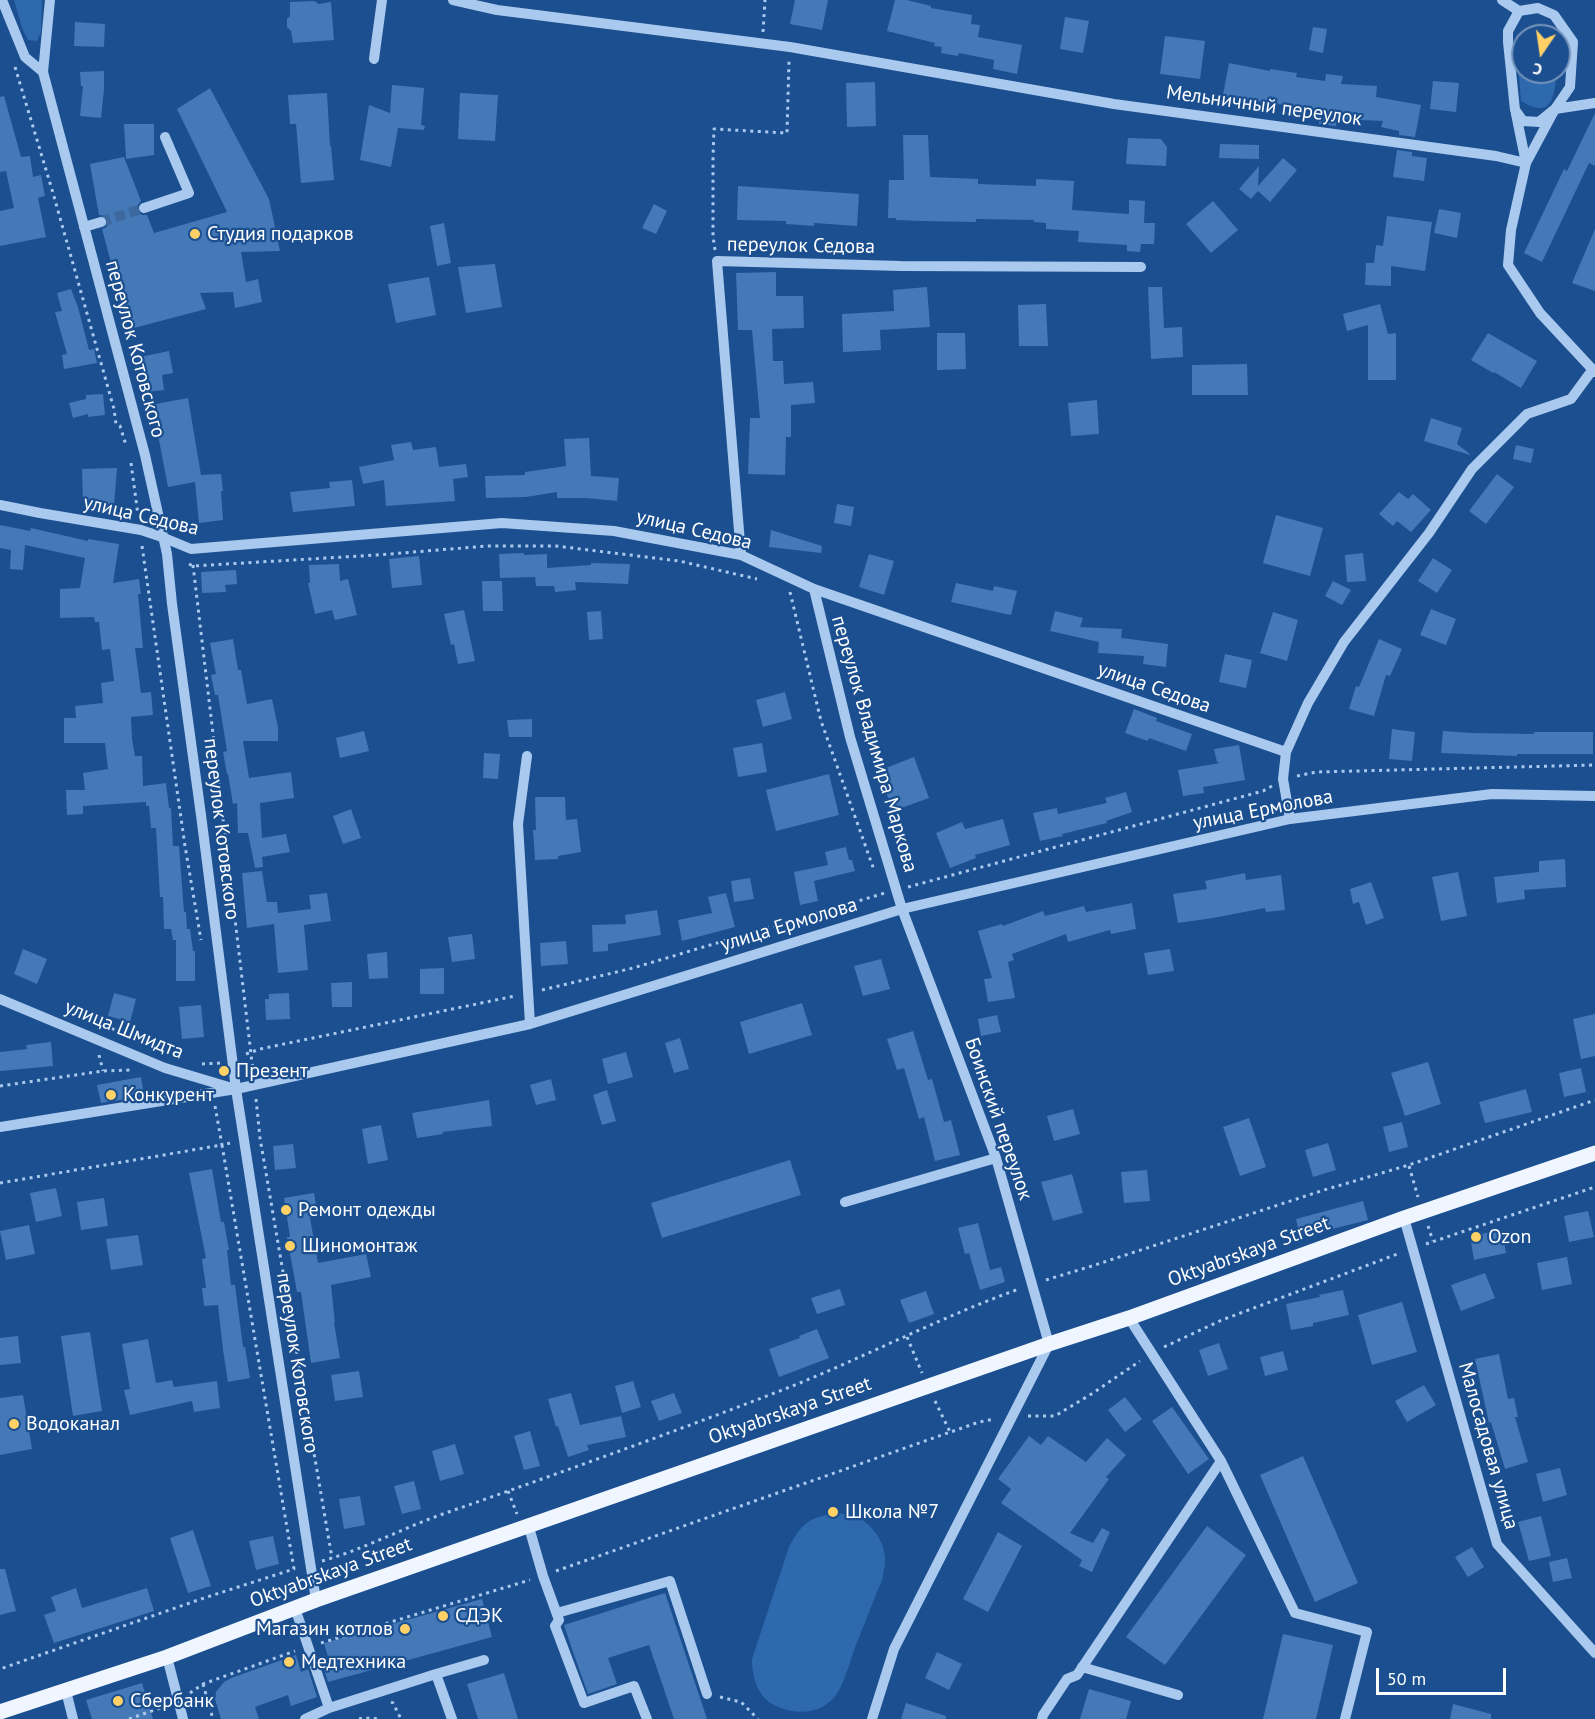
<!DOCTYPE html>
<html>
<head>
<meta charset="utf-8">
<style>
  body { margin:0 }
  #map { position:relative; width:1595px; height:1719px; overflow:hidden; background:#1b4f8f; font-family:"PT Sans",sans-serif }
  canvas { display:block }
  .north { position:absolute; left:1511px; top:24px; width:60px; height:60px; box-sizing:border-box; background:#1b4f8f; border:2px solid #7695bc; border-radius:50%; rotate:193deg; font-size:16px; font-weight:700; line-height:24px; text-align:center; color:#fff }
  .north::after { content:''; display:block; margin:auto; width:21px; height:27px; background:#ffd166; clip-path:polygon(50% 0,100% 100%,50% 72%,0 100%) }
  .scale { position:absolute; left:1376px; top:1668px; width:130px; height:27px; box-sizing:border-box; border:3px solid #fff; border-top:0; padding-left:8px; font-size:18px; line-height:21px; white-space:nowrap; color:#fff; -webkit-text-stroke:4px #1b4f8f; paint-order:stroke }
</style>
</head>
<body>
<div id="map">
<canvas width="1595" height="1719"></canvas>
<div class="north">С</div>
<div class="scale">50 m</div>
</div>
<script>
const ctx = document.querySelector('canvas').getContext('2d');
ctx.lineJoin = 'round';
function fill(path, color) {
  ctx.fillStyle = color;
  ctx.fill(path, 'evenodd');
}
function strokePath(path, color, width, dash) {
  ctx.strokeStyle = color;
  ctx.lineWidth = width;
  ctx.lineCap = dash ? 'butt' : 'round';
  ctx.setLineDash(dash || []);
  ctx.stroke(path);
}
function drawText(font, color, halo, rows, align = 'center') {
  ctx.font = font + ' "PT Sans",sans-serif';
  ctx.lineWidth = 4.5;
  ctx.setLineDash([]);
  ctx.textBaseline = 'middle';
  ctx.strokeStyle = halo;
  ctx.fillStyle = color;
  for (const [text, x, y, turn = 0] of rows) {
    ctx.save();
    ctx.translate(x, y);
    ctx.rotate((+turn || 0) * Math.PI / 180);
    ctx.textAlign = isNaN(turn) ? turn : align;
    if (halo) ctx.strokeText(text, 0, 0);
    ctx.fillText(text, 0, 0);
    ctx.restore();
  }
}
fill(new Path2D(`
  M14,0H42L41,32L37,41L28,40L22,28Z
  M1523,40V72H1557C1554,98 1552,120 1521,101L1517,51Z
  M837,1513C843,1514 850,1515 856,1517C874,1524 887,1546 885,1565C884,1570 883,1575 882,1580C873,1601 865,1623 856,1645C851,1658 845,1680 838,1692C825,1714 797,1716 776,1706C758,1698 752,1678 752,1659L789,1547C803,1522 808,1518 837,1513Z`), '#2e69ad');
fill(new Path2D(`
  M795,0H828L822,30L790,24Z
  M895,0H907L931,6V8L972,15L971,24L980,25L978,37L1022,45L1017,74L993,69L994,60L959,53L958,56L941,53L942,47L934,46L935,43L887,31Z
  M314,1L319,4L331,2L334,40L293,43L291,31L287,27V19L290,16V2Z
  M1065,17L1089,21L1083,53L1060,49Z
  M75,22L105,24L104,47L74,46Z
  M1313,27L1327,29L1323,53L1309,50Z
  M1165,36L1205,41L1200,79L1160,74Z
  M1229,63L1270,71V69L1297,73L1296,77L1325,81L1326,74L1343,76L1341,84L1377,86L1376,97L1421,105L1415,137L1399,135V131L1381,127L1383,121L1337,119L1336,126L1319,124L1320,117L1311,116L1312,109L1257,101L1256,106L1222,100Z
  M104,71V89L101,118L80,116L83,86H81L80,72Z
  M1433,81L1459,83L1456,112L1430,109Z
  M875,82L876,126L847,127L846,83Z
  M392,85L424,88L421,125L425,126L424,130L398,128L391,167L360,160L369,105L390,113Z
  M210,88L269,199L280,251L241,252L246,282L258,279L262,302L235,308L233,292L200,293L206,309L134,328L121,283L117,285L102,229L107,227L108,220L106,216L99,215L90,164L124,157L141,201L137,206V211L142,215H147L154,233L227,212L177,109Z
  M327,93L330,146H331L334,180L301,183L296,124H290L288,95Z
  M460,93L498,95L495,141L458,139Z
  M4,96L21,157L30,156L33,177L41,175L45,196L38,198L46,237L0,246V211L14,208L6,171L0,172V97Z
  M1595,113V166L1589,163L1542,262L1524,253L1564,169L1567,171Z
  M124,124H154V155L126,159Z
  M903,135H928L930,177L978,179V184L1036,186V179L1074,181L1072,210L1129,214V200L1145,201L1144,223H1155L1154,244H1141L1140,252L1127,251V245L1078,242L1079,231L1046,229V223L1034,222V220L976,219V222L921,221L896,220V218H888L889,180H904Z
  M1128,138L1161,139L1167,147L1166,166L1126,164Z
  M1220,144L1259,145V159L1219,158Z
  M1397,150L1412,152V156L1427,158L1424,181L1393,177Z
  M1283,158L1297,170L1270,202L1258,191L1251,199L1239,189L1259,166L1258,186Z
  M738,186L859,194L857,226L814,223V226L786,224V221L737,220Z
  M1213,201L1238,230L1211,253L1186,224Z
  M654,204L667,211L656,234L642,228Z
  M1439,209L1461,213L1457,238L1434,233Z
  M1387,216L1432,222L1425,271L1391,266V286L1365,285L1366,263H1374L1376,245L1383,246Z
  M444,223L451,263L437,266L430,226Z
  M1595,229V291L1572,283Z
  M495,264L502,307L466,313L458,267Z
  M776,272V296H803L804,328L772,329L773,361H783L784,384L813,382L815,403L791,405V437H786L785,475L748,474L750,418H760L752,330H738L736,273Z
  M429,277L436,315L396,323L388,284Z
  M927,287L930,327L880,330L881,350L843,352L842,314L894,311L893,290Z
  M1148,287H1162L1164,328L1182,327L1183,357L1151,359Z
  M71,289L78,307L89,350L94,349L97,363L64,369L62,355L67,354L55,312L62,311L57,293Z
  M1046,304L1048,346H1019L1018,305Z
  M1380,304L1388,334L1396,333V380H1368V325L1347,331L1343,314Z
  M937,333H965L966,369L937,370Z
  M1488,333L1537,361L1521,388L1494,372L1493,373L1471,360Z
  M169,351L173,373L162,375L164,390L146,392L140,357Z
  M1247,364L1248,395H1192V365Z
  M103,394L105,415L88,417V414L73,418L69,403L86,399V395Z
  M188,398L201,475L221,474L223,491H221L223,520L199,523L195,482L168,487L158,435L161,434L156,404Z
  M1097,400L1099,434L1071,436L1068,403Z
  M1431,418L1462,428L1457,444L1470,454V455L1424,441Z
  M589,438L591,476L619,478L617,501L586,498H557V492L526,497L486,498L485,476L525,475V472L566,466L564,439Z
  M411,442L413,450L436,447L439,467L466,464L468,477L453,479L455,501L386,506L384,480L363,484L359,467L394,460L391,445Z
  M1516,445L1534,449L1531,463L1513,459Z
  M117,468L114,505L83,503L82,469Z
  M1497,474L1514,487L1486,524L1469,511Z
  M352,480L355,506L293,512L290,492L330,488L329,482Z
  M1399,492L1408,499L1413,494L1431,510L1411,532L1397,521L1393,526L1379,514Z
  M837,504L854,507L851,526L834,523Z
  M1276,515L1323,528L1310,576L1263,563Z
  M0,525L30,531L31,528L88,541V539L119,544L113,583L139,579L141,594H138L143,648H135L141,693L151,692L153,715L131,717L132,739L135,756H142L143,786L166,783L169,808H171L173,846H179L184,912H186L187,929H190L193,951H195V981H176V940H173L171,929H164L163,897H160L156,828H151L149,806H146V802L83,806V814L67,815L66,790H85L83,773L108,769L105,743H64V718H76L75,706L103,703L101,683L114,681L110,649L102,650L99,622H95L94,617L60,618V589L80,588L85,558L25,545L23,570L10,569L11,550L0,548Z
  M771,530L822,546L821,553L769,547Z
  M524,553V555L547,554V568L591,565V563L630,564L628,584L575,582L576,590L555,592L554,586H536L535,577L500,578L499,554Z
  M1363,553L1366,581L1347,582L1345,555Z
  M869,554L894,561L884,595L859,587Z
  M419,556L422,585L392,588L389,559Z
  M1433,558L1452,570L1437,593L1418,581Z
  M339,564L340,581L348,579L357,615L335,620L332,610L315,614L308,583H310L309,565Z
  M236,570L237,584L225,585L226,592L202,593L201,572Z
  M482,581H502L503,611H483Z
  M1333,581L1351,590L1342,605L1325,596Z
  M956,583L993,591L994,586L1017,591L1011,615L951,602Z
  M1431,609L1456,619L1446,645L1420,635Z
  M464,610L475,661L458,664L454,644L451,645L444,614Z
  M601,611L603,639L589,640L587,612Z
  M1055,611L1083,618L1080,627L1122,629L1121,638L1168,644L1166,667L1143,664L1144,656L1098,653L1099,642L1050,631Z
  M1273,612L1298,620L1287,661L1260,653Z
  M233,639L238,670H241L247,704L272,699L278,727V741H243L249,778L291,772L294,798L260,803L262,838L286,834L290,852L262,857L263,867L255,868L248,833H238L237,803L233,804L228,774H227L223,752L227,751L218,695H215L211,675L216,674L210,643Z
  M1379,639L1402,649L1390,676L1386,675L1374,716L1349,709L1356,686L1359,687Z
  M1225,654L1252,660L1246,688L1219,682Z
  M785,692L792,719L763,727L756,700Z
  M1134,709L1157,718L1156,721L1192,734L1186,751L1149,738L1148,741L1125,733Z
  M532,719V737H509L507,720Z
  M1392,729L1415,732L1412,761L1389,759Z
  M364,731L369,751L340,758L336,738Z
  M1443,731L1472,733L1534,734V732H1593V754H1517V756L1441,753Z
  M762,743L767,772L738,777L733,748Z
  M1239,745L1245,780L1203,787L1204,793L1183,796L1178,770L1220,763L1217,762L1214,749Z
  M484,753L500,754L498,779L483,778Z
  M914,757L929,798L893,811L878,771Z
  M829,774L839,815L776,831L766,790Z
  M1126,792L1132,812L1106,821L1107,823L1062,834L1063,836L1040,841L1033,813L1057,808L1058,814L1107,803L1105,798Z
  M535,797H565L566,820L577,819L581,852L558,856V859L535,860L533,830H536Z
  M351,809L361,838L343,844L333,816Z
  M1003,819L1010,845L975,855L976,858L950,868L936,833L962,822L965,829Z
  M846,847L849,860H852L855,871L814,881L818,901L800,905L794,872L828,865L825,852Z
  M1565,859L1566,887L1524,890L1525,899L1497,903L1494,877L1539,872V861Z
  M262,871L267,902H277L278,913L311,909L309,895L327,893L331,921L304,925L308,970L278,973L274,924L247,928L242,873Z
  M1458,872L1467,916L1441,921L1432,877Z
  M1245,873L1246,880L1281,875L1285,910L1266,912L1265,908L1213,918L1178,923L1173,894L1207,889L1205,881Z
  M750,878L754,899L734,902L731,881Z
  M1371,882L1384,918L1366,925L1359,902L1353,904L1350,889Z
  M726,893L735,927L682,941L678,920L712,913L708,897Z
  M1132,903L1136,929L1111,934L1110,930L1068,942L1066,934L1012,954L1014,960L1008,962L1015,998L988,1002L984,979L992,978L978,931L1002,924L1003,926L1043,911L1045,916L1084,906L1086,912Z
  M657,910L661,935L608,944V951L593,952L592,925L626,924L625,915Z
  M472,934L475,959L452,962L448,937Z
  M566,941L568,964L541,966L540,943Z
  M23,949L47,959L37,984L14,974Z
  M1170,949L1174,971L1148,975L1144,953Z
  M387,952L388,978L369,979L367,954Z
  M881,959L890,989L863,996L854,966Z
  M444,968V994H420V969Z
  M352,982V1007H332L331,983Z
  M114,993L136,999L130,1022L108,1016Z
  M289,993L290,1019L266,1020L265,999H269V994Z
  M802,1003L812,1035L749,1054L740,1022Z
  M201,1005L204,1037L182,1039L179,1007Z
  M1595,1014V1056L1581,1059L1573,1019Z
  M997,1015L1001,1032L981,1036L978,1019Z
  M913,1031L928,1080L932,1079L944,1122L951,1120L960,1155L935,1161L924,1117L919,1119L904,1068L897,1070L887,1039Z
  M680,1038L689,1069L674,1073L665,1043Z
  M51,1042L53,1066L0,1071V1052L27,1049L26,1045Z
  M626,1052L633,1077L608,1084L602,1059Z
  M1428,1062L1441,1104L1405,1116L1391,1073Z
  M1581,1068L1586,1092L1564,1097L1559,1073Z
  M141,1077L144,1096L101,1103L97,1085Z
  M551,1079L556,1100L536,1105L530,1085Z
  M1526,1089L1532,1112L1485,1123L1479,1102Z
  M607,1090L616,1121L602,1125L593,1095Z
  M489,1100L492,1126L442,1132L443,1134L417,1138L412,1113Z
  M1073,1109L1080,1134L1054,1141L1047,1116Z
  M1249,1118L1266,1167L1240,1176L1223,1127Z
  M1402,1122L1408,1147L1389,1152L1383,1127Z
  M381,1125L388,1160L368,1164L362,1129Z
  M1328,1143L1336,1170L1313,1177L1305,1150Z
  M293,1144L296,1168L275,1170L273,1146Z
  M790,1160L801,1195L662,1238L651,1203Z
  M212,1169L221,1222H224L229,1250H227L231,1285H235L243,1347H245L250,1378L228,1382L223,1350L218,1305L204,1306L202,1288H206L202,1259L206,1258L189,1173Z
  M1147,1170L1150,1201L1124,1203L1121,1172Z
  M1072,1174L1083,1213L1053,1221L1041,1182Z
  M56,1188L62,1216L36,1222L30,1193Z
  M314,1193L318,1217L310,1218L318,1263L366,1254L371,1277L331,1285L335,1323H334L340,1358L311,1363L301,1292H297L287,1237H290L284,1198Z
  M104,1198L108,1226L81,1230L77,1202Z
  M1363,1201L1368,1220L1300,1237L1296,1219Z
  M1588,1211L1594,1237L1569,1242L1564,1216Z
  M978,1223L990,1270L1001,1267L1005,1282L980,1290L969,1253L965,1254L958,1228Z
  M29,1225L35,1254L6,1260L0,1231Z
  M1502,1230L1506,1253L1474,1260L1470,1236Z
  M138,1235L143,1265L111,1270L106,1239Z
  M1567,1257L1572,1284L1542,1290L1537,1263Z
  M1485,1273L1495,1298L1461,1311L1451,1285Z
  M840,1289L845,1305L817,1314L811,1298Z
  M1343,1290L1349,1315L1313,1323V1326L1291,1330L1286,1304L1320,1297L1319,1295Z
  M926,1291L934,1314L909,1323L900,1300Z
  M1402,1302L1417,1352L1372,1365L1358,1315Z
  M817,1329L829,1358L779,1377L769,1349L800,1338L799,1336Z
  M90,1332L102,1411L73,1416L61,1336Z
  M18,1336L21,1363L0,1365V1338Z
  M148,1339L156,1383L172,1380L174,1387L217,1381L220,1408L194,1412L192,1401L130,1415L124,1390L130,1389L122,1344Z
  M1219,1343L1228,1369L1208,1376L1199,1350Z
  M1283,1351L1288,1370L1265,1376L1260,1357Z
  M1499,1354L1508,1399L1514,1398L1518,1417H1515L1528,1462L1505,1469L1491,1422L1489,1423L1475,1359Z
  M359,1371L363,1397L335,1401L331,1375Z
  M633,1381L641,1407L622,1413L615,1386Z
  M1424,1385L1436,1405L1407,1422L1395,1401Z
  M571,1393L580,1425L621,1416L626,1437L587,1445L589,1450L568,1457L558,1426L556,1427L548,1399Z
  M674,1393L682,1413L659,1421L651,1401Z
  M23,1395L32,1449L0,1455V1398Z
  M1125,1397L1142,1419L1125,1432L1108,1410Z
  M1172,1407L1209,1459L1188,1474L1152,1421Z
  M530,1431L540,1466L524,1470L514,1436Z
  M1029,1436L1041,1445L1048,1436L1086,1462L1107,1438L1126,1455L1106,1477L1109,1479L1070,1533L1093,1543L1102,1528L1110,1532L1092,1572L1079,1566L1082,1560L1001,1503L1011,1489L998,1479Z
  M455,1444L464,1474L440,1481L432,1451Z
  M1303,1456L1358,1583L1315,1602L1260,1475Z
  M1560,1468L1567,1495L1543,1502L1536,1474Z
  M414,1481L421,1509L402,1514L394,1486Z
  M360,1496L365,1525L344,1529L339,1499Z
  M1541,1516L1551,1556L1529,1561L1518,1522Z
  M1207,1526L1246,1555L1165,1665L1126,1637Z
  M193,1530L211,1586L188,1593L170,1538Z
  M998,1532L1022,1546L988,1612L963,1599Z
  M273,1536L279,1564L256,1570L249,1541Z
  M1472,1547L1484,1567L1468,1577L1455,1557Z
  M1567,1558L1572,1578L1553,1582L1549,1562Z
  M0,1569H5L16,1611L0,1615Z
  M76,1588L82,1608L147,1588L154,1611L54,1643L44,1615L56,1611L51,1597Z
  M665,1593L707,1719H674L649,1645L608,1658L617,1684L588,1694L573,1652L564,1625Z
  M482,1599L492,1637L328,1682L322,1663L329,1660L324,1643Z
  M1283,1634L1333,1645L1316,1719H1263Z
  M937,1652L962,1664L949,1690L925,1678Z
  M296,1655L301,1672L308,1669L317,1697L291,1706L288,1695L255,1707L259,1719H221L215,1699L216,1692L224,1682L231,1678Z
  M504,1673L518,1719H478L467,1684Z
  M142,1683L153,1719H92L86,1700Z
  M1089,1689L1131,1701L1126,1719H1080Z
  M906,1703L946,1716V1719H901Z
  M1453,1704L1491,1714V1719H1450Z`), '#4478b7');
strokePath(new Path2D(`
  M101,222L144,208`), '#3d69a0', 10, [10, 5]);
strokePath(new Path2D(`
  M763,32L765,0
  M15,67L53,193L114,409L116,424L120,426L126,445
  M715,250L713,236V157L714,129L787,133L789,61
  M131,463L138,515
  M142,546L185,846L201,940
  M189,564L193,566L377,555L487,546H556L679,561L757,579
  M193,565L253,1071
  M790,592L821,721L874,870
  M1297,776L1316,772L1595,765
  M908,887L1263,791L1272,786
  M542,990L633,968L885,893
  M77,1014L168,1052
  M246,1054L260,1049L515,996
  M99,1055L103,1071
  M202,1064L220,1063
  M0,1086L103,1071L132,1070
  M256,1099L260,1138L332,1558
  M215,1106L222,1145L230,1143
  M1409,1166L1418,1197
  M0,1183L222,1145L294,1569L204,1598L0,1669
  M1428,1226L1433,1241
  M1426,1244L1595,1187
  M1046,1280L1095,1265L1324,1190L1409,1165L1595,1100
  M907,1337L922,1373
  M1164,1347L1222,1320L1400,1253
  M935,1401L950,1432
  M1028,1416H1055L1093,1393L1140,1361
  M508,1491L517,1514
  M322,1561C362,1550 401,1529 440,1515C557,1474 674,1432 790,1387C867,1356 941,1317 1019,1289
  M556,1571L979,1422L995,1419
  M321,1643L530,1580
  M203,1684L213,1719
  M190,1693L203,1684L295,1651
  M720,1697L741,1702L758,1719
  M391,1702L393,1703L401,1719
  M129,1719L166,1706
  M359,1719L363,1718L381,1719`), '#a9c9ee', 3, [3, 4.5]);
strokePath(new Path2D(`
  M2,0L25,57L43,72L145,455L167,554L172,604L201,815L236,1089L316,1600
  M453,0L497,10L790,47L1114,104L1496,156L1526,163L1511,230L1508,265L1540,313L1595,372
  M1502,0L1519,11L1508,31V42L1515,110L1523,121L1539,122L1555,109L1570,87L1573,42L1554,15L1538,8L1519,11
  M374,59L382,0
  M43,72L50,0
  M1516,114L1526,163
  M1526,163L1555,109L1595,103
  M144,208L189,193L165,137
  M84,227L101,222
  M0,505L40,513L141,530L162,537L191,549L502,523L614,531L741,555L814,589L1286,752L1283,779L1290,819
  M741,555L717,261L901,266L1141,267
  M814,589L850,737L902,909L996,1158L1049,1344L894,1649L872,1719
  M1286,752L1308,703L1344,642L1429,533L1472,469L1527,414L1571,399L1593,369
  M527,756L518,824L530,1024
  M0,999L165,1068L232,1088
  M0,1127L236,1089L530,1024L902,909L1290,819L1492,794L1595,796
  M845,1202L996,1158
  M1404,1218L1497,1544L1595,1653
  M1129,1318L1221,1461L1295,1613L1367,1632L1345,1719
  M528,1524L543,1576L559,1620L555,1626L584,1703L634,1686L647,1719
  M295,1608L329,1708L436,1674L452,1719
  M557,1613L670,1581L707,1694
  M167,1657L183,1719
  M1082,1667L1178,1695
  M436,1674L484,1660
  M66,1691L73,1719
  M305,1719L329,1708
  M1042,1719L1043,1715L1067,1679L1077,1675L1221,1461`), '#a9c9ee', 10);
strokePath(new Path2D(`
  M0,1712L167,1657L316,1600L1049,1344L1129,1318L1404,1218L1595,1153`), '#f0f6ff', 15);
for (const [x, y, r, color] of [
  [195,234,6,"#ffd166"],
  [224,1071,6,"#ffd166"],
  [111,1095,6,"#ffd166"],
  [286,1210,6,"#ffd166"],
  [1476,1237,6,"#ffd166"],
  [290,1246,6,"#ffd166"],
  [14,1424,6,"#ffd166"],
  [833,1512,6,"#ffd166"],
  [443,1616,6,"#ffd166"],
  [405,1629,6,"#ffd166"],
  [289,1662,6,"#ffd166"],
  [118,1701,6,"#ffd166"]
]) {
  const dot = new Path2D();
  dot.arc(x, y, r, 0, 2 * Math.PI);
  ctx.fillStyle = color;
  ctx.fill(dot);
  strokePath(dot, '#1b4f8f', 2);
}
drawText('20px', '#fff', '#1b4f8f', [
  ["Мельничный переулок",1264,106,8],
  ["переулок Седова",801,246,1],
  ["переулок Котовского",135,349,75],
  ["улица Седова",141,516,13],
  ["улица Седова",694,530,13],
  ["улица Седова",1154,688,19],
  ["переулок Владимира Маркова",874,744,74],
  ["улица Ермолова",1263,810,-11],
  ["переулок Котовского",221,829,83],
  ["улица Ермолова",789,925,-17],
  ["улица Шмидта",124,1030,22],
  ["Боинский переулок",998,1119,71],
  ["Oktyabrskaya Street",1249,1252,-20],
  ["переулок Котовского",297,1363,81],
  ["Oktyabrskaya Street",790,1411,-19],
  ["Малосадовая улица",1488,1446,74],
  ["Oktyabrskaya Street",331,1573,-20]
]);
drawText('20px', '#fff', '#1b4f8f', [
  ["Студия подарков",207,234],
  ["Презент",236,1071],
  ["Конкурент",123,1095],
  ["Ремонт одежды",298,1210],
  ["Ozon",1488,1237],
  ["Шиномонтаж",302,1246],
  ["Водоканал",26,1424],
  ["Школа №7",845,1512],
  ["СДЭК",455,1616],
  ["Магазин котлов",393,1629,"right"],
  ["Медтехника",301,1662],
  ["Сбербанк",130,1701]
], 'left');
</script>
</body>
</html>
